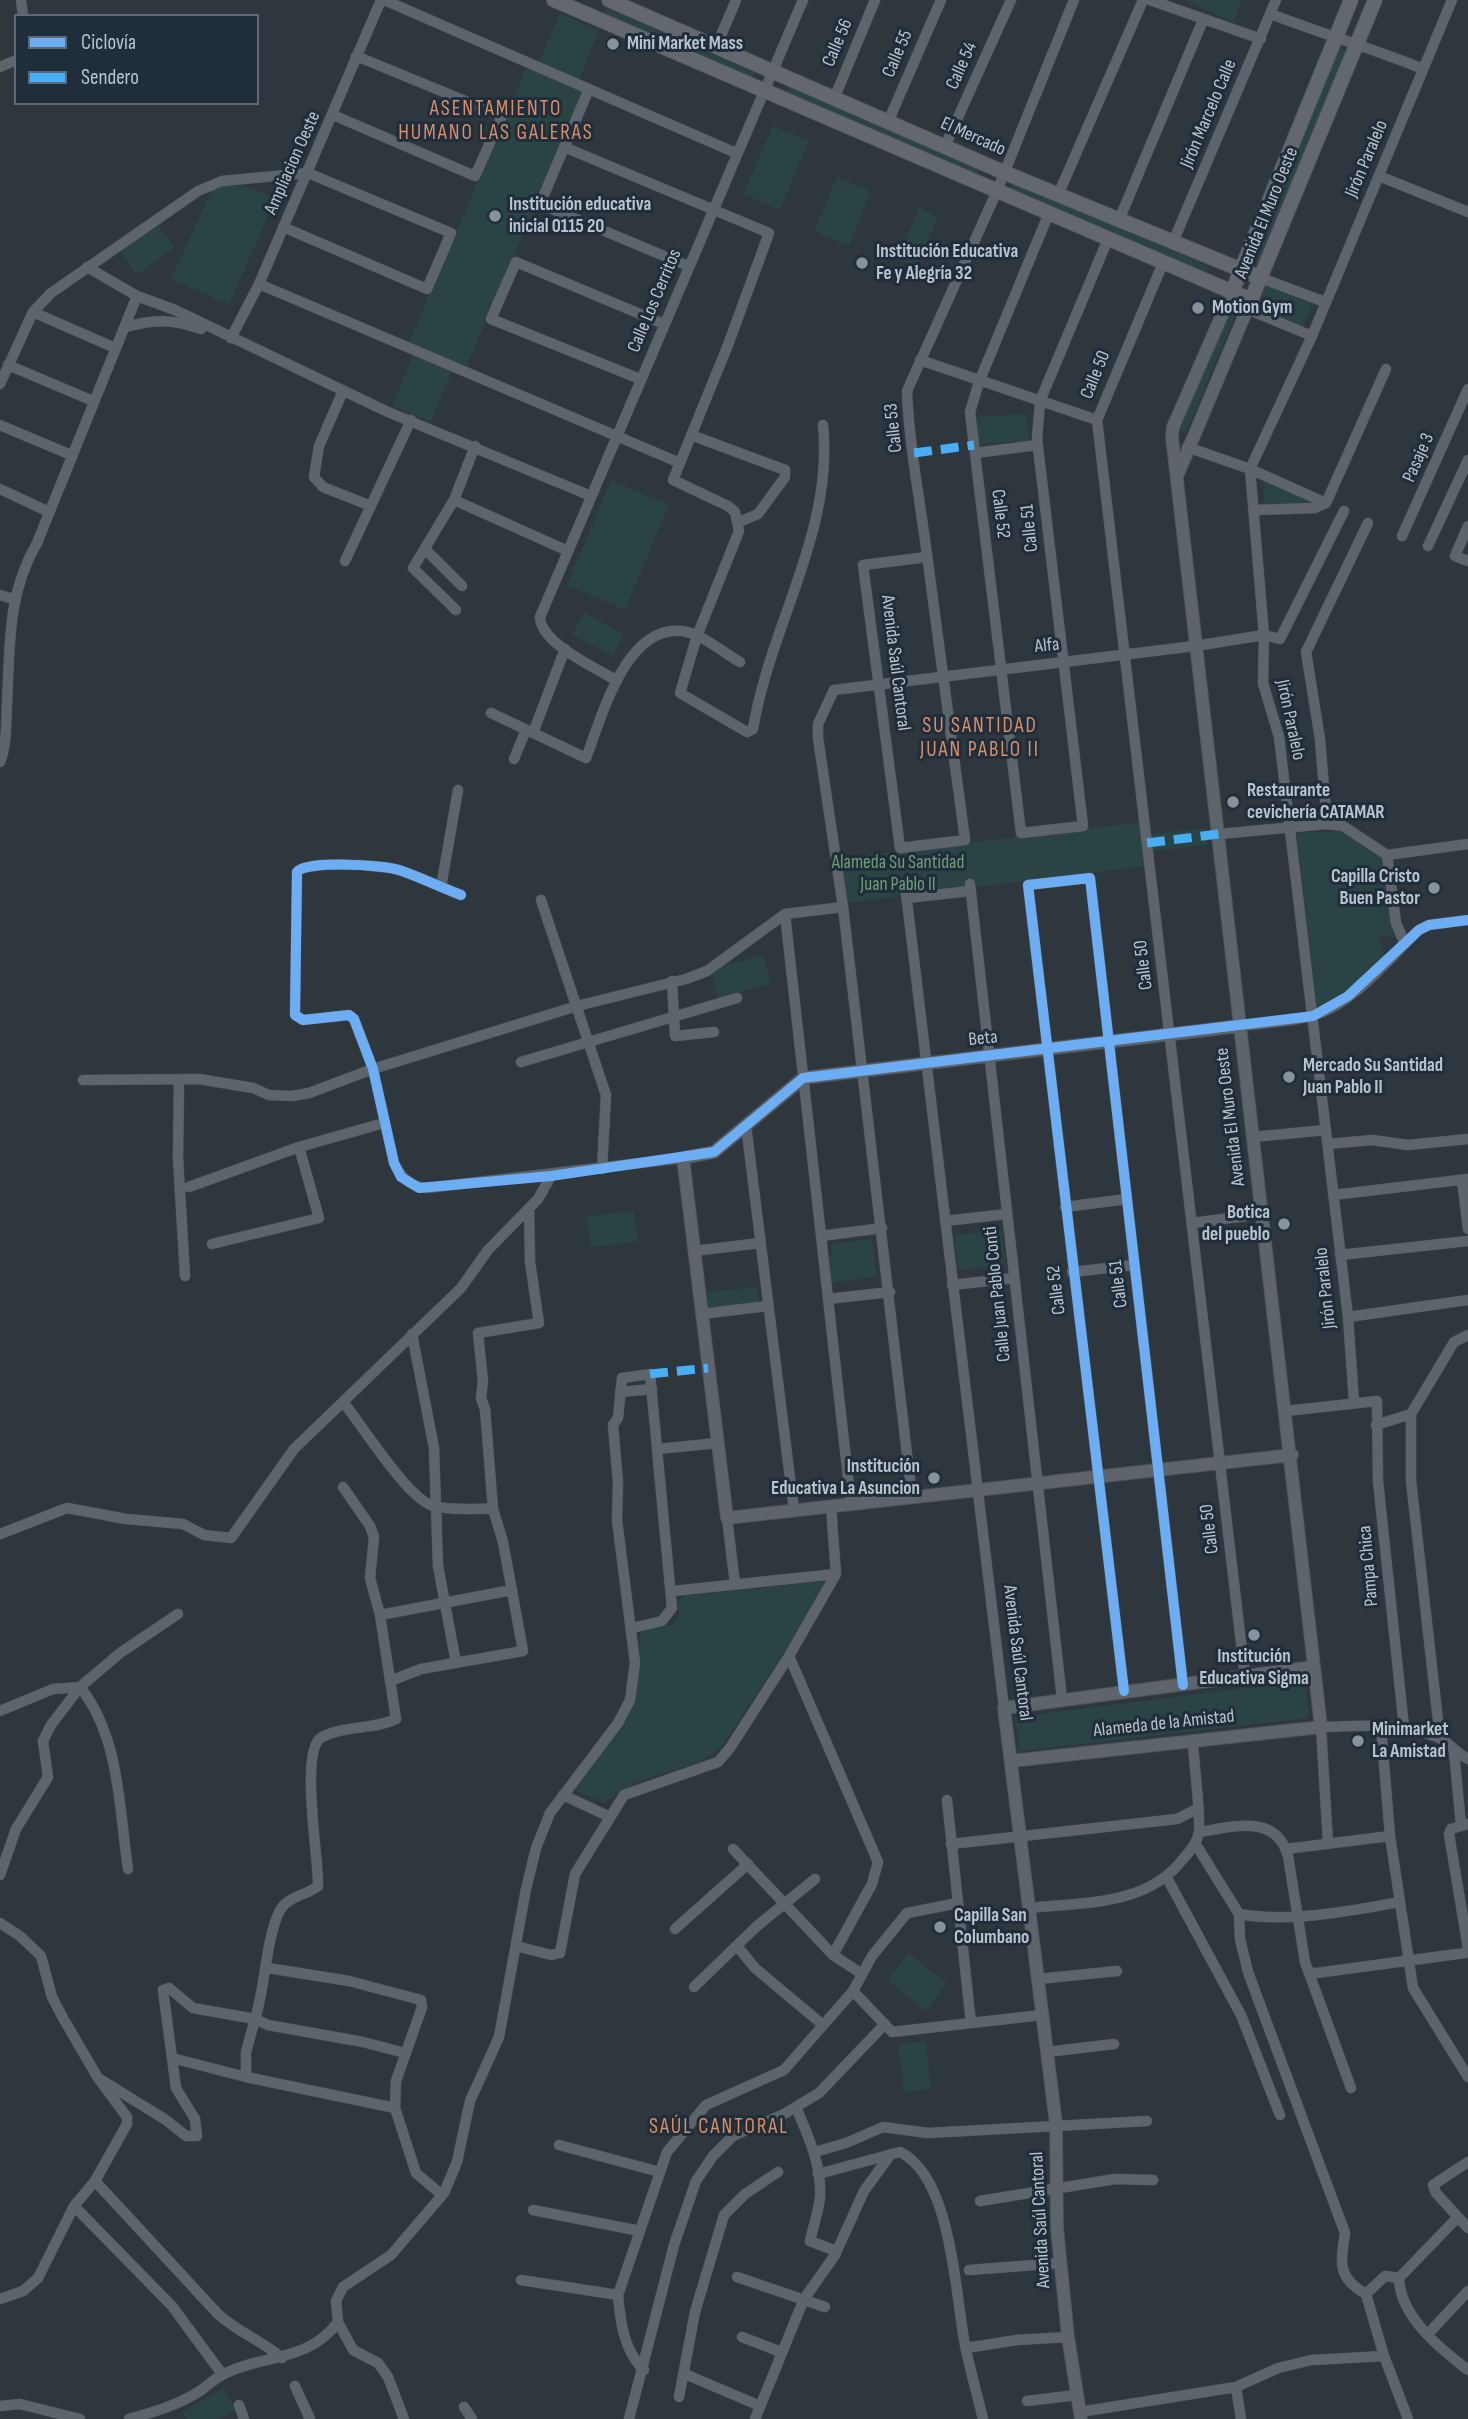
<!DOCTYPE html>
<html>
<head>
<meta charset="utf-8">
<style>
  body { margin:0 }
  #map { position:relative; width:1468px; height:2419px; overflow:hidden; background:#2e363e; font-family:"Sofia Sans Condensed",sans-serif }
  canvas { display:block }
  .legend { position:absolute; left:14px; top:14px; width:245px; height:91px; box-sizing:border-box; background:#202d3a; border:2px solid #5d6975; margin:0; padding:9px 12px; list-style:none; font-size:21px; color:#b9c3ce }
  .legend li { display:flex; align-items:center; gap:14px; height:35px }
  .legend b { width:35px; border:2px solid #5d6975 }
</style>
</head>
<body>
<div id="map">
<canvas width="1468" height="2419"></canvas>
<ul class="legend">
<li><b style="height:9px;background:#6dadf4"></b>Ciclovía</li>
<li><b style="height:9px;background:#49aef6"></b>Sendero</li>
</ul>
</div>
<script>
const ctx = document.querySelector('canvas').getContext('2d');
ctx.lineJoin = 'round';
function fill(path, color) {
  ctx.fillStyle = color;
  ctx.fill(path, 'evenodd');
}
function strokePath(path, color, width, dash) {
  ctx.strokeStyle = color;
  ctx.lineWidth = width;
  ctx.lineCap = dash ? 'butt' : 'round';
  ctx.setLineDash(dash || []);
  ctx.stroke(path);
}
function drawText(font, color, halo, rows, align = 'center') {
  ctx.font = font + ' "Sofia Sans Condensed",sans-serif';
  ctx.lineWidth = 6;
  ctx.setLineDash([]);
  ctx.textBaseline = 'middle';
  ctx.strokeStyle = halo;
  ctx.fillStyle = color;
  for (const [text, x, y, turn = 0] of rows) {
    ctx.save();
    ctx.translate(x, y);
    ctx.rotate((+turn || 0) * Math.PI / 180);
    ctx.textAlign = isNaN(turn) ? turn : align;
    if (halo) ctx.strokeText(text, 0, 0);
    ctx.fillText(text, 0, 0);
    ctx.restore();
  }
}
fill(new Path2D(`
  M1185,0H1242L1233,22Z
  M606,8L755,73L751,80L602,17Z
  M560,13L599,31L578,82L538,64Z
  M1338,47L1346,51L1259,264L1250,261Z
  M527,66L585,91L465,370L408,344Z
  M790,86L980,169L976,178L785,95Z
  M773,126L809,141L780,210L743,194Z
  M218,176L276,198L229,305L171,279Z
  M837,177L871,191L849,246L814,231Z
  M1013,183L1199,262L1209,268L1204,272L1010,192Z
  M919,208L938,217L916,268L897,259Z
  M157,224L175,248L136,275L119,249Z
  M1267,284L1313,305L1302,328L1256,307Z
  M1232,300L1240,304L1186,433L1178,429Z
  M414,353L452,370L431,422L392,406Z
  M1027,414L1029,441L975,444L973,417Z
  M611,480L669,505L625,610L567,585Z
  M1264,480L1313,503L1311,505L1263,504Z
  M584,613L624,634L613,656L572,635Z
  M1141,822L1143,835L1206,828L1208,845L1146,852L1147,866L846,903L840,858Z
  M1338,831L1356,839L1385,861L1398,939L1381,934L1380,943L1387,959L1334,999L1317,1008L1297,833Z
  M763,955L771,984L718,998L711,969Z
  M634,1211L638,1242L590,1247L587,1216Z
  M1002,1230L1006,1266L958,1270L954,1235Z
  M872,1239L877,1277L830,1283L827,1256L836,1255H832L831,1244Z
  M757,1287L759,1304L708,1309L706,1292Z
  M826,1581L829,1584L723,1745C701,1767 675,1769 648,1778C631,1784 618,1793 604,1803L574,1790V1785L608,1745L633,1701L640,1669L639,1637L643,1631L674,1624L679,1615L678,1601L684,1596Z
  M1305,1681L1309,1718L1020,1751L1014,1717Z
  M909,1953L947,1984L926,2011L887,1980Z
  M926,2041L931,2089L904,2092L898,2045Z
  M223,2388L236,2410L220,2419H186L182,2412Z`), '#2a4345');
const minor = new Path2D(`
  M21,0L23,16
  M384,0L736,153
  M1150,0L1261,39
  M1271,14C1322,34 1372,48 1423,69
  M716,47L736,0
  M0,67L16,60
  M589,89L540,204L688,266
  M834,99L875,0
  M333,115L475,176L502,116L356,56
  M888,122L941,0
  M945,146L1011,0
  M564,147L769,233L728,345L673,480L728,506L735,512L739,531L697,636L680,693L747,732L753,729C770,625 834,532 823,425
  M1379,176L1468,212
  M1058,195L1143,0
  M1049,213L979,382L970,412L1021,833L1083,826L1037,439L1040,401L1108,239
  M1119,220L1203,20
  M1173,242L1276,0
  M1163,263L1097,420L1245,1676
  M87,267L137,296L175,310L388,412L591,496
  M1261,278L1325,302
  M259,284L680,463
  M1247,309L1312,336
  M33,312L115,348
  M126,327C154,319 173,319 201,329
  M231,338L259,284L381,0
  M920,360L1097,420
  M8,365L93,401
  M640,379L491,319L516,262L664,324
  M0,384L33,312L51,293L198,191L222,181L308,173L451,233L427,289L283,227
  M343,391L319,446L314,477L323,487L371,506
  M0,425L71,455
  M691,435L785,470V477L758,514L739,522
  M1187,447L1250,469L1326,503
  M975,453L1038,445
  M0,489L49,512
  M454,500L568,551
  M1255,510L1315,508L1326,503L1386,369
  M1468,526L1455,556L1468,561
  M1402,536L1468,389
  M1428,546L1468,460
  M425,549L462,586
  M927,557L863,565L900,848L965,840C952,745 940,650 927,555C920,500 909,445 907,391L997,191L1074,0
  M345,561L411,420
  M0,595L13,599
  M456,610L413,568L454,500L475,446
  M617,681C595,667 541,644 540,617L803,0
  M491,713L586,758C602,717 625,625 682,631C703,634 722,652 740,662
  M533,733L565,649
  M514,759L526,730
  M0,762C7,746 6,722 7,704C10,646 7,594 37,543L137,296
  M1327,824L1320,739L1306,652L1368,523
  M1219,834L1327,824L1343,826L1387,855L1468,844
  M1387,855L1396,923L1405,944
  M970,884L1062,1699
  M441,887L458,790
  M906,893L1004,1708
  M461,895C440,887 420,877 399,870C383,865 305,860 297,872L295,1015L303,1020L349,1015L354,1019L373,1069L394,1163C401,1177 410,1187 427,1188L683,1158
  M907,898L970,891
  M541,900L606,1095L602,1169
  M785,914L851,1504
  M672,981L675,1036L714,1032
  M1240,1026C1264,1023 1292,1022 1315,1015C1356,1002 1389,958 1419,930L1429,925L1468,920
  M521,1062L737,998
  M83,1080L199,1079L253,1088L269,1095L292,1096L309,1093L373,1069L577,1006L686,979L707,971L785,914L843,907
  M179,1081L178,1158L185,1276
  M746,1125L794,1510
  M1253,1137L1326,1130
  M1328,1144L1372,1140L1408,1145L1468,1139
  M1462,1180L1468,1229
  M189,1187L299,1147L384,1123
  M1333,1195L1468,1179
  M1065,1207L1127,1199
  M945,1221L1007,1214
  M1192,1223L1262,1214
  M821,1236L882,1228
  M212,1244L319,1218L299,1147
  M694,1251L760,1243
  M1340,1255L1468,1241
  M1072,1272L1134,1265
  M952,1285L1014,1278
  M828,1299L890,1292
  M702,1314L767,1306
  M1348,1317L1468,1300
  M412,1334L434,1448L438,1566L456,1663
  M620,1392L652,1389
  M343,1402C362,1425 407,1498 433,1506C451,1511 475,1508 493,1509
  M1354,1402L1348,1317L1279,737L1263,683L1264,635L1250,469L1312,336L1452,0
  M1286,1411L1377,1401L1378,1481L1404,1727
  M1376,1425L1411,1414
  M657,1449L718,1443
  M912,1497L843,907L818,738V724L834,690L1195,646L1264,635L1280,639L1344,511
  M727,1518L735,1584
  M0,1534L67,1508L126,1519L183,1524L204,1535L231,1538L294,1449L461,1288L488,1250L538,1199L551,1176
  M673,1591L836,1574
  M380,1615L512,1590
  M789,1656L878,1862L872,1884L833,1955
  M390,1681L421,1669L523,1651L503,1542L493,1509L485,1409L481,1398L483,1381L478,1333L539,1323L530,1262L529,1209
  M1124,1691L1028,885L1090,878L1183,1685
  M0,1711L53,1689L80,1687C120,1737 119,1808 128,1869
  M1381,1727L1390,1836L1413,1988L1468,2077
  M1440,1738L1411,1481V1414L1454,1342L1468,1335
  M1454,1752L1461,1825
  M563,1795L610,1817
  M947,1800L971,2023
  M1468,1824L1451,1829L1449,1834L1468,1948
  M1199,1832C1233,1827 1276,1813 1288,1856L1305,1962L1351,2088
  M1195,1843L1239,1914L1240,1939L1248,1972L1345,2233C1341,2262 1336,2277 1366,2294
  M951,1844L1177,1819L1197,1809
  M1328,1844L1321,1727C1360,1726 1401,1722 1437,1737C1448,1741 1456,1753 1468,1759
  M733,1849L833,1955L862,1974
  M1286,1849L1390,1836
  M0,1875L16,1829L48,1777L43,1741L51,1725L80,1687L120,1653L178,1614
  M1167,1878L1241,2015L1280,2115
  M1030,1908C1084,1902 1147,1906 1183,1859C1190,1851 1198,1842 1199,1831C1200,1802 1194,1770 1193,1740
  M1239,1914C1289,1923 1350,1911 1400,1902
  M0,1923L20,1936L41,1956L52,1997L63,2018L98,2078L127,2117V2124L95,2181L74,2206L38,2278L23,2291L0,2299
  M675,1929L748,1864
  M516,1946L551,1955L560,1953L575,1874L624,1795L718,1762L730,1748L789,1656L836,1574L831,1506
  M737,1946L755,1968L823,2025
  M268,1968L349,1981L421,2000L422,2007L396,2081L395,2108L416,2173L442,2195
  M1309,1974L1465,1953L1468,1949
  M1038,1979L1117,1971
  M694,1987L757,1926L815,1879
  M853,1991L872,1956L907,1913L958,1903
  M1047,2052L1114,2044
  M172,2058L246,2077L395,2108
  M246,2077V2052L255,2019L268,2025L363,2042L405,2053
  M98,2078L166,2120L186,2136H197L195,2119L176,2088L163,1990L169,1988L193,2008L255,2019C265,1992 267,1920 285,1904C295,1895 308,1894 318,1886C319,1859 299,1749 322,1737C345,1725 374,1730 396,1719L380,1615L370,1578L374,1537L370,1526L343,1487
  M796,2107C808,2136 822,2165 820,2198C818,2213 813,2227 810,2241L836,2251
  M559,2145L660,2172
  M815,2152L846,2143L883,2127L928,2133L1147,2121
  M1468,2162L1433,2185L1436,2193L1468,2228
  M818,2174L900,2152C952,2177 955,2294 965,2345C970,2370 977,2394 983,2419
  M95,2181L217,2313C237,2332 261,2340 282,2358
  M980,2201L1115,2179L1153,2180
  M74,2206L172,2306L222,2374
  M533,2210L640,2231
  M1457,2218L1399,2278C1400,2316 1439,2348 1468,2370
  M969,2270L1061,2263
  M737,2277L825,2307
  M1399,2278L1385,2276L1366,2294L1384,2356L1408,2419
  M521,2280L618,2295
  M338,2322L353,2350L378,2363L388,2377L404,2419
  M1428,2334L1468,2291
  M742,2337L781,2352
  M966,2348L1017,2340L1068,2337
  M644,2370C624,2352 620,2320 618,2295L667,2152L706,2105L784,2070L853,1991L892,2032L1042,2015
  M685,2374L760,2406
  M295,2386L310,2419
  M1236,2387L1241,2419
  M679,2397L695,2312L724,2215L745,2194L778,2172
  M1027,2401L1077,2395
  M239,2405L244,2419
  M0,2406L20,2404L80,2419
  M464,2407L472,2419
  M1080,2412L1236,2387L1278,2368L1312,2360L1384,2356
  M129,2419C154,2412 178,2405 200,2391C207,2386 214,2379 222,2375C261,2354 308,2363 338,2322L336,2301L343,2287L391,2255L444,2193L457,2162L470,2101L499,2037L526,1889L536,1848L550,1813L618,1723L630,1700L635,1663L617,1520L618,1482L613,1425L618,1418L622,1378L650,1374L672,1608L662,1621L632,1628
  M629,2419L674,2245L696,2181L713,2156L733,2136L784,2114L819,2093L885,2024
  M755,2419L804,2299L835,2255L864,2191L891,2154`);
const tertiary = new Path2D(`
  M1178,474L1251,300
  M1240,1026L803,1078L714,1152L683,1158L727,1518L1292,1455
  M1011,1761L1321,1727L1172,437L1173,427L1232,292
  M1081,2419L1068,2337L1057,2228L1056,2124L1004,1708L1314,1667`);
const secondary = new Path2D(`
  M554,0L1251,300L1375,0
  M609,0L1003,172L1261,278
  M1232,292L1351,0`);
strokePath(minor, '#4d5258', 11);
strokePath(tertiary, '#4d5258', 14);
strokePath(secondary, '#4d5258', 16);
strokePath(minor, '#5e646b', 10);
strokePath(tertiary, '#5e646b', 12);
strokePath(secondary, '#636870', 14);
strokePath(new Path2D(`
  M914,453L974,445
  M1147,843L1219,834
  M650,1374L708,1368`), '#49aef6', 9, [18, 9]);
strokePath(new Path2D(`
  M461,895C440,887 420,877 399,870C383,865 305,860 297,872L295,1015L303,1020L349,1015L354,1019L373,1069L394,1163L401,1177L419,1188L551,1176L714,1152L803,1078L1313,1016L1348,996L1419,930L1429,925L1468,920
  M1124,1691L1028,885L1090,878L1183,1685`), '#6dadf4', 10);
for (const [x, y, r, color] of [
  [613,44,7,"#88929c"],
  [495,216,7,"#88929c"],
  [862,263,7,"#88929c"],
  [1198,308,7,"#88929c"],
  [1233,802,7,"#88929c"],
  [1434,888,7,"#88929c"],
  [1289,1077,7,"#88929c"],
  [1284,1224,7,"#88929c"],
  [934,1478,7,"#88929c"],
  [1254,1635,7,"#88929c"],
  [1358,1741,7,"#88929c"],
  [940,1927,7,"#88929c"]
]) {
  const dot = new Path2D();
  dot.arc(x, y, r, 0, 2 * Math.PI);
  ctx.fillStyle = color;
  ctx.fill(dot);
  strokePath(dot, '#202d3a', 2.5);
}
drawText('19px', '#b9c3ce', '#202d3a', [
  ["Calle 56",838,43,-67],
  ["Calle 55",898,54,-67],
  ["Calle 54",962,66,-66],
  ["Jirón Marcelo Calle",1209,114,-67],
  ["El Mercado",973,137,24],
  ["Jirón Paralelo",1367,159,-67],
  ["Ampliacion Oeste",293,163,-66],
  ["Avenida El Muro Oeste",1267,213,-68],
  ["Calle Los Cerritos",655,301,-67],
  ["Calle 50",1096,375,-68],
  ["Calle 53",894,428,-96],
  ["Pasaje 3",1419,458,-66],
  ["Calle 52",1000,514,83],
  ["Calle 51",1030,528,-96],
  ["Alfa",1047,646,-6],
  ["Avenida Saúl Cantoral",895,663,83],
  ["Jirón Paralelo",1290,720,78],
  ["Calle 50",1144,965,-97],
  ["Beta",983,1039,-6],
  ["Avenida El Muro Oeste",1231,1117,-97],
  ["Calle 51",1119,1284,-97],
  ["Jirón Paralelo",1326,1288,-96],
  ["Calle 52",1057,1290,-97],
  ["Calle Juan Pablo Conti",998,1294,-96],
  ["Calle 50",1210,1529,-97],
  ["Pampa Chica",1369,1566,-95],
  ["Avenida Saúl Cantoral",1017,1653,83],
  ["Alameda de la Amistad",1164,1724,-6],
  ["Avenida Saúl Cantoral",1041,2220,-93]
]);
drawText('bold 19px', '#b9c3ce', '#202d3a', [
  ["Mini Market Mass",627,44],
  ["Institución educativa",509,205],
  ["inicial 0115 20",509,227],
  ["Institución Educativa",876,252],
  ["Fe y Alegría 32",876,274],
  ["Motion Gym",1212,308],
  ["Restaurante",1247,791],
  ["cevichería CATAMAR",1247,813],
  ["Capilla Cristo",1420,877,"right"],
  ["Buen Pastor",1420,899,"right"],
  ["Mercado Su Santidad",1303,1066],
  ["Juan Pablo II",1303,1088],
  ["Botica",1270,1213,"right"],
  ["del pueblo",1270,1235,"right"],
  ["Institución",920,1467,"right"],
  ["Educativa La Asuncion",920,1489,"right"],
  ["Institución",1254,1657,"center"],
  ["Educativa Sigma",1254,1679,"center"],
  ["Minimarket",1372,1730],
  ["La Amistad",1372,1752],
  ["Capilla San",954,1916],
  ["Columbano",954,1938]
], 'left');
drawText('19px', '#6f9f76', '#202d3a', [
  ["Alameda Su Santidad",898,863],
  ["Juan Pablo II",898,885]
]);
ctx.letterSpacing = '2px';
drawText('21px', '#db8f67', '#202d3a', [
  ["ASENTAMIENTO",496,110],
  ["HUMANO LAS GALERAS",496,134],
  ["SU SANTIDAD",980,727],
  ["JUAN PABLO II",980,751],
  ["SAÚL CANTORAL",719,2128]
]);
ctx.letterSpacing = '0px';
</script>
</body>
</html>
